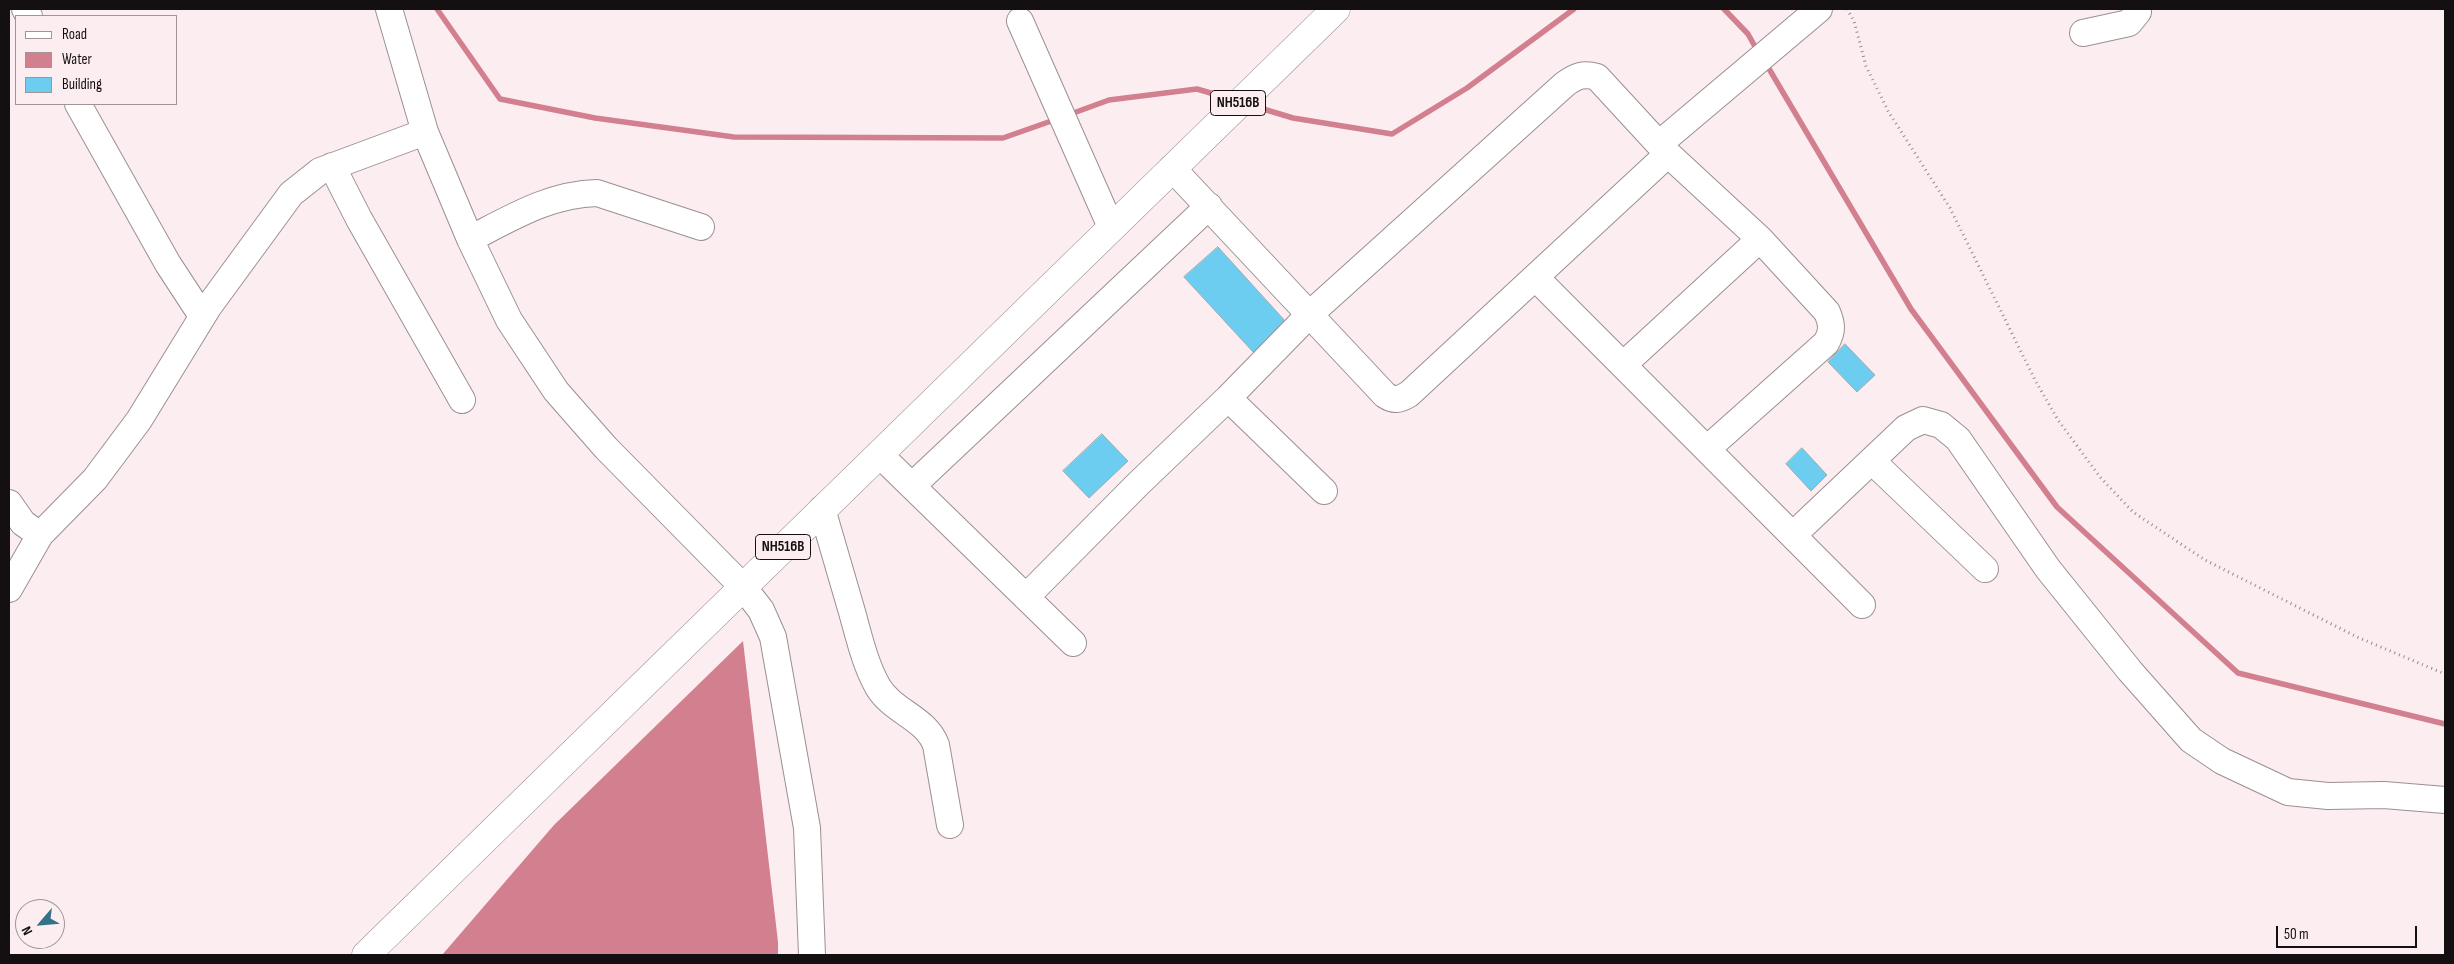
<!DOCTYPE html>
<html>
<head>
<meta charset="utf-8">
<style>
  body { margin:0 }
  #map { position:relative; width:2454px; height:964px; overflow:hidden; background:#fceef0; font-family:"Sofia Sans Condensed",sans-serif }
  canvas { display:block }
  .frame { position:absolute; inset:0; border:10px solid #140f10; pointer-events:none }
  .legend { position:absolute; left:15px; top:15px; width:162px; height:90px; box-sizing:border-box; background:#fceef0; border:1px solid #9f9596; margin:0; padding:6px 9px; list-style:none; font-size:15px; color:#140f10 }
  .legend li { display:flex; align-items:center; gap:10px; height:25px }
  .legend b { width:25px; border:1px solid #9f9596 }
  .north { position:absolute; left:15px; top:899px; width:50px; height:50px; box-sizing:border-box; background:#fceef0; border:1px solid #9f9596; border-radius:50%; rotate:243deg; font-size:14px; font-weight:700; line-height:20px; text-align:center; color:#140f10 }
  .north::after { content:''; display:block; margin:auto; width:18px; height:22px; background:#347288; clip-path:polygon(50% 0,100% 100%,50% 72%,0 100%) }
  .scale { position:absolute; left:2276px; top:926px; width:141px; height:22px; box-sizing:border-box; border:2px solid #140f10; border-top:0; padding-left:6px; font-size:15px; line-height:18px; white-space:nowrap; color:#140f10; -webkit-text-stroke:4px #fceef0; paint-order:stroke }
</style>
</head>
<body>
<div id="map">
<canvas width="2454" height="964"></canvas>
<div class="frame"></div>
<ul class="legend">
<li><b style="height:6px;background:#fff"></b>Road</li>
<li><b style="height:14px;background:#d27f8f"></b>Water</li>
<li><b style="height:14px;background:#6dcdf1"></b>Building</li>
</ul>
<div class="north">N</div>
<div class="scale">50 m</div>
</div>
<script>
const ctx = document.querySelector('canvas').getContext('2d');
ctx.lineJoin = 'round';
function fill(path, color) {
  ctx.fillStyle = color;
  ctx.fill(path, 'evenodd');
}
function strokePath(path, color, width, dash) {
  ctx.strokeStyle = color;
  ctx.lineWidth = width;
  ctx.lineCap = dash ? 'butt' : 'round';
  ctx.setLineDash(dash || []);
  ctx.stroke(path);
}
function drawText(font, color, halo, rows, align = 'center') {
  ctx.font = font + ' "Sofia Sans Condensed",sans-serif';
  ctx.lineWidth = 4;
  ctx.setLineDash([]);
  ctx.textBaseline = 'middle';
  ctx.strokeStyle = halo;
  ctx.fillStyle = color;
  for (const [text, x, y, turn = 0] of rows) {
    ctx.save();
    ctx.translate(x, y);
    ctx.rotate((+turn || 0) * Math.PI / 180);
    ctx.textAlign = isNaN(turn) ? turn : align;
    if (halo) ctx.strokeText(text, 0, 0);
    ctx.fillText(text, 0, 0);
    ctx.restore();
  }
}
fill(new Path2D(`
  M743,641L778,942V955H442L554,825Z`), '#d27f8f');
strokePath(new Path2D(`
  M437,9L500,99L595,118L734,137L1003,138L1057,119
  M1724,9L1748,34L1758,52
  M1765,62L1911,309L2057,507L2238,673L2445,724
  M1250,105L1293,118L1392,134L1467,88L1574,9
  M1068,115L1109,100L1197,89L1231,99`), '#d27f8f', 5.5);
const building = new Path2D(`
  M1218,247L1287,323L1254,353L1184,277Z
  M1845,344L1875,375L1857,392L1828,362Z
  M1102,434L1128,461L1089,498L1063,471Z
  M1802,448L1827,475L1811,491L1786,464Z`);
fill(building, '#6dcdf1');
strokePath(building, '#9fabb0', 1);
const minor = new Path2D(`
  M25,9L29,16
  M389,9L425,132L470,239L509,320L556,391L606,448L743,587L761,610L773,637L807,828L812,955
  M1020,21L1111,227
  M2083,33L2129,23L2138,12L2137,9
  M78,104L168,264L202,316
  M1659,144L1819,9
  M332,166L359,219L462,400
  M1172,168L1385,395C1394,401 1399,400 1409,394L1668,154
  M470,239C511,218 550,194 597,193L701,227
  M1536,278L1862,605
  M1623,365L1760,239
  M1228,398L1324,491
  M879,454L1073,643
  M1872,461L1985,569
  M912,486L1209,206
  M9,503L23,523L40,535
  M822,509C832,543 842,577 852,612C859,637 865,664 878,687C893,712 926,718 936,745L950,825
  M1793,535L1906,428L1923,420L1941,425L1958,439L2048,569L2130,671L2191,740L2222,761L2288,792L2328,796L2384,795L2445,800
  M9,589L40,535L95,479L139,420L209,306L291,194L320,171L425,132
  M1026,597L1138,484L1228,398L1310,314L1565,84C1576,76 1583,73 1597,77L1668,154L1760,239L1827,312C1832,324 1833,331 1826,343L1707,449`);
const highway = new Path2D(`
  M366,955L1336,9`);
strokePath(minor, '#9b8f91', 28);
strokePath(highway, '#9b8f91', 29);
strokePath(new Path2D(`
  M1847,9L1854,21L1866,66L1888,111L1950,208L2035,380L2058,420L2100,477L2133,512L2205,560L2357,637L2445,674`), '#958b8d', 3, [1, 4]);
strokePath(minor, '#fff', 26);
strokePath(highway, '#fff', 28);
for (const [x, y, w] of [
  [1238,103,55],
  [783,547,55]
]) {
  const box = new Path2D();
  box.roundRect(x - w / 2, y - 12.5, w, 25, 4);
  ctx.fillStyle = '#fceef0';
  ctx.fill(box);
  strokePath(box, '#140f10', 1);
}
drawText('bold 15px', '#140f10', null, [
  ["NH516B",1238,103],
  ["NH516B",783,547]
]);
</script>
</body>
</html>
